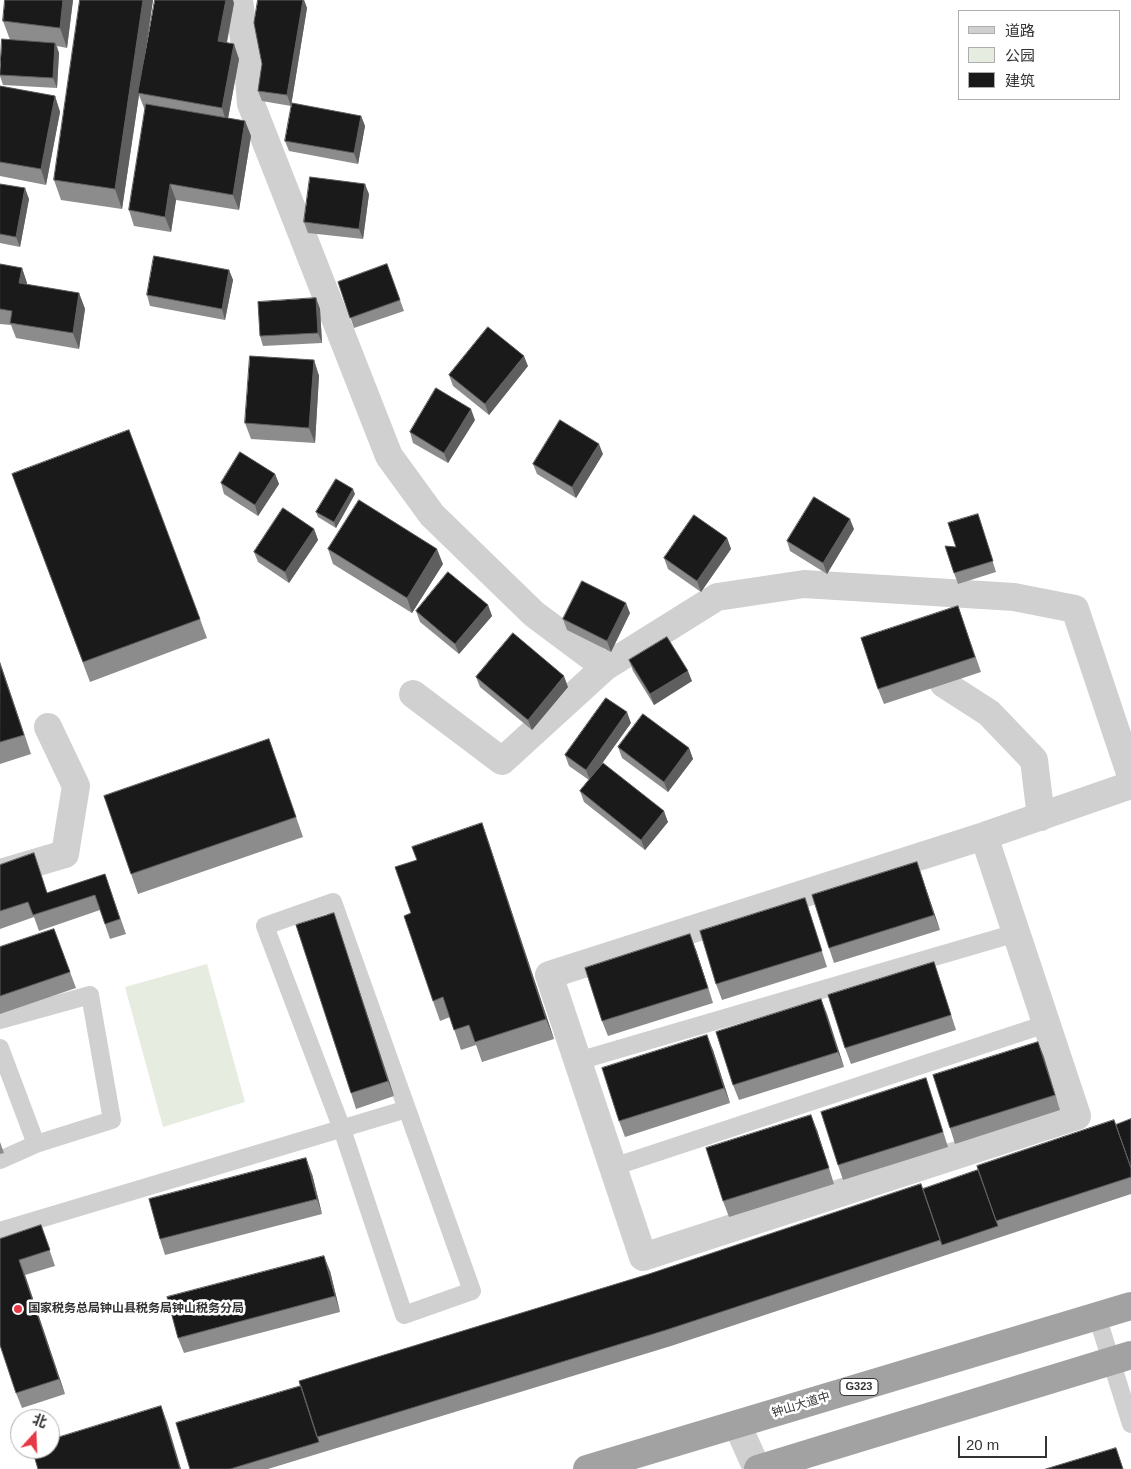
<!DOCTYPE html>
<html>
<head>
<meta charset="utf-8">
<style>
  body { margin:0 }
  #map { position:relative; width:1131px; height:1469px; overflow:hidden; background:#fff; font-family:Arial,"Noto Sans SC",sans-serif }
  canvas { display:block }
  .legend { position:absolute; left:958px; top:10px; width:162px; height:90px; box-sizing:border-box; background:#fff; border:1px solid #adadad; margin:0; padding:6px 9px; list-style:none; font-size:15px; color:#333 }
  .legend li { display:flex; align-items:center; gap:10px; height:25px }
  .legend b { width:25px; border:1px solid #adadad }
  .north { position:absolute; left:10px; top:1409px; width:50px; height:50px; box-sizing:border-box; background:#fff; border:1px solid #adadad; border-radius:50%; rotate:20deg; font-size:14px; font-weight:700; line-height:20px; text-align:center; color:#333 }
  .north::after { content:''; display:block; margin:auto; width:18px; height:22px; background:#e63946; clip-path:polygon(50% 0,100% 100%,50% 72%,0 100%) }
  .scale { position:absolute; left:958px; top:1436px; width:89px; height:22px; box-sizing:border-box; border:2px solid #333; border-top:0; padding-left:6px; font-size:15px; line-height:18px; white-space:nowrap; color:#333; -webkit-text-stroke:4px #fff; paint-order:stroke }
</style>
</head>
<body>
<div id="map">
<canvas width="1131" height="1469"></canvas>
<ul class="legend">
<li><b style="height:6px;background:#d0d0d0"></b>道路</li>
<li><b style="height:14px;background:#e6ecdf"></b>公园</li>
<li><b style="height:14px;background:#1a1a1a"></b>建筑</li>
</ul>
<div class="north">北</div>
<div class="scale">20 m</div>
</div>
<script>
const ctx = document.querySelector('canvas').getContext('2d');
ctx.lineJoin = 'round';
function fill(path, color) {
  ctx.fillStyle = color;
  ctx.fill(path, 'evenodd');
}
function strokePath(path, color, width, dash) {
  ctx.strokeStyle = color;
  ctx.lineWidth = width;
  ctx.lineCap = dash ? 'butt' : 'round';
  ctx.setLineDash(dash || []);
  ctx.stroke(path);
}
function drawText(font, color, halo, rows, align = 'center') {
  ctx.font = font + ' Arial,"Noto Sans SC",sans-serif';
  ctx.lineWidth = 5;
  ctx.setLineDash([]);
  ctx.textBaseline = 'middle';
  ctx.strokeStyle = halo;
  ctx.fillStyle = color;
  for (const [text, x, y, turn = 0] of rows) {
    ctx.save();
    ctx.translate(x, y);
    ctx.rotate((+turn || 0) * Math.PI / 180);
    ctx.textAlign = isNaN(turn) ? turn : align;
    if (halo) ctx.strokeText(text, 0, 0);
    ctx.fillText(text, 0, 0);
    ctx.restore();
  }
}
fill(new Path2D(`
  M207,964L245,1102L163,1127L125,987Z`), '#e6ecdf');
strokePath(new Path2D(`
  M333,902L472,1291L404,1315L342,1129L265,926Z
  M0,1020L90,995L112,1120L36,1144L0,1160
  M0,1048L36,1144
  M578,1061L1016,933
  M613,1167L1046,1024
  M0,1231L407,1109
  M1097,1316L1131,1424`), '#d0d0d0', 18);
strokePath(new Path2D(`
  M239,0L249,78L251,104L389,456L432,515L534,614L605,667L717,597L804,584L1014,597L1075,609L1131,776
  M944,684L989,713L1034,760L1041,817
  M413,694L502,761L605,667
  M984,836L1077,1116L643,1257L549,975L984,836L1131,785
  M0,873L65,854L76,786L48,727
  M737,1424L757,1469`), '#d0d0d0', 28);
strokePath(new Path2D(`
  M587,1469L1131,1306
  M758,1469L1131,1355`), '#a2a2a2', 28);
fill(new Path2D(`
  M73,0L67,48L57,46L59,53L57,88L3,85L0,76V69L10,40L3,21Z
  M80,0H153L144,63L234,3L227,43L239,59L228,118L245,121L251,136L239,210L176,200L171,232L134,226L129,210L145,109L144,108L139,95L122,209L61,200L54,180Z
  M258,0H304L307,8L291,106L262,101L258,91L262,64Z
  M0,86L55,96L60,112L46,185L0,176Z
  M361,116L365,126L358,164L289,151L285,141Z
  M0,184L29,199L20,247L0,243Z
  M369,194L363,239L308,233L304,222Z
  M0,264L22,268L27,283V285L79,293L85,309L79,349L16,338L11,325L0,324Z
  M387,264L404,311L354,328L338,282Z
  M229,270L233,280L225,320L150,306L147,295Z
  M316,298L320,309L322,343L263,346L260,336Z
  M314,360L319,376L315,443L251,439L245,423Z
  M528,366L489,415L453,386L449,375Z
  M475,420L448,463L413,443L410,432Z
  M603,454L576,498L537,474L533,464Z
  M12,474L200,619L207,638L90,682Z
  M275,474L279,484L258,516L224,494L221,483Z
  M355,494L336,528L318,517L316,512Z
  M978,514L996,572L958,584L954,573L956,547Z
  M314,529L318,540L289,583L258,562L254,552Z
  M854,529L827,574L790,551L787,541Z
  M727,538L731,549L701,592L668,569L664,558Z
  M328,549L443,564L412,613L333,564Z
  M488,605L492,616L459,654L420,622L416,611Z
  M958,606L981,672L884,704L878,689Z
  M630,613L611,652L567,630L563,619Z
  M629,660L692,681L654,705L633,671Z
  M0,662L31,754L0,764Z
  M476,677L568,687L532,730L480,687Z
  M631,723L596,772L668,822L645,850L584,802L580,791L589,780L569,766L565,755Z
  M269,739L303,837L138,894L104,796Z
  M618,747L689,748L693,759L668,792L622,758Z
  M482,823L554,1039L482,1062L476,1045L461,1050L450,1017L440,1021L433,1001L411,913L417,860Z
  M917,862L940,930L834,963L829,948Z
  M0,865L48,893L105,874L126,934L110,939L100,910L39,931L34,917L0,929Z
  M334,913L394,1096L356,1109L351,1093Z
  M810,914L827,967L722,1000L716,984Z
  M54,929L76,988L0,1014V947Z
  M696,950L713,1003L608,1036L602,1021Z
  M934,962L956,1030L851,1064L845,1048Z
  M821,999L844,1067L739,1100L733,1085Z
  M1038,1042L1060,1110L955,1144L950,1128Z
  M713,1050L730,1103L625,1137L619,1121Z
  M926,1078L948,1147L843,1180L838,1165Z
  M1131,1119V1194L671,1346L268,1469H190L301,1386L649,1274L923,1189Z
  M817,1130L834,1184L729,1217L723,1201Z
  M0,1142L4,1153L0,1154Z
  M312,1174L322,1214L165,1255L160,1239Z
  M41,1225L55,1266L25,1275L65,1394L22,1408L16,1393L0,1239Z
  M330,1271L340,1312L184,1353L178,1338Z`), '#8c8c8c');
fill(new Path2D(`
  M63,0H73L67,48L60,28Z
  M143,0H153L139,93H138L139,95L122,209L115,189Z
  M226,0H233L234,3L224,56L218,41Z
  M303,0H304L307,8L291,106L287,95Z
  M55,43L59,53L57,88L53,78Z
  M234,44L239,59L227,124L222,108Z
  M55,96L60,112L46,185L41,169Z
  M361,116L365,126L358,164L354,153Z
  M245,121L251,136L239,210L233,195Z
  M170,184L176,200L171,232L165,217Z
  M365,184L369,194L363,239L359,229Z
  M25,188L29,199L20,247L16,237Z
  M22,268L27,283L25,299L19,283Z
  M229,270L233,280L225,320L222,309Z
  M79,293L85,309L79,349L73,333Z
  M316,298L320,309L322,343L318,333Z
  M524,356L528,366L489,415L485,404Z
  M314,360L319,376L315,443L309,428Z
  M471,409L475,420L448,463L444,453Z
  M599,444L603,454L576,498L572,487Z
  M275,474L279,484L258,516L255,505Z
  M353,489L355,494L336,528L334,522Z
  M850,519L854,529L827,574L823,563Z
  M314,529L318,540L289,583L285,572Z
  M727,538L731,549L701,592L697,581Z
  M437,549L443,564L412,613L407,598Z
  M626,603L630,613L611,652L607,641Z
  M488,605L492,616L459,654L455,644Z
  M0,662L31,754L0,664Z
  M688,671L692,681L654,705L650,694Z
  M564,676L568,687L532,730L528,720Z
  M627,712L631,723L590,780L586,770Z
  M689,748L693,759L668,792L664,782Z
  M664,811L668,822L645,850L641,840Z
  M482,823L489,843L554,1039L546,1019Z
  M917,862L922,877L940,930L934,915Z
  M334,913L339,929L394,1096L388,1081Z
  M690,934L696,950L713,1003Z
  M821,999L827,1014L844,1067L838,1052Z
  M707,1035L713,1050L730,1103L724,1088Z
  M1038,1042L1044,1057L1060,1110L1055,1095Z
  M811,1115L817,1130L834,1184L829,1168Z
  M306,1158L312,1174L322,1214L317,1199Z
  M324,1256L330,1271L340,1312L335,1296Z
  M19,1260L25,1275L65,1394L59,1379Z
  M161,1406L167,1422L181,1469H180Z`), '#5f5f5f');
const building = new Path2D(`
  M5,0H63L60,28L3,21Z
  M80,0H143L115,189L54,180Z
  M155,0H226L218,41L234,44L222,108L138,93Z
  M258,0H303L287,95L258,91L262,64L254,23Z
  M2,39L55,43L53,78L0,75Z
  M0,86L55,96L41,169L0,162Z
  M292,103L361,116L354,153L285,141Z
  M146,104L245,121L233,195L170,184L165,217L129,210Z
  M310,177L365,184L359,229L304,222Z
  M0,184L25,188L16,237L0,234Z
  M154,256L229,270L222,309L147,295Z
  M0,264L22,268L19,283L79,293L73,333L10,323L12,311L0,309Z
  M387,264L400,300L350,318L338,282Z
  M316,298L318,333L260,336L258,302Z
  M488,327L524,356L485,404L449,375Z
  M250,356L314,360L309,428L245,423Z
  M436,388L471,409L444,453L410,432Z
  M560,420L599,444L572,487L533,464Z
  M129,430L200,619L83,662L12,474Z
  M240,452L275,474L255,505L221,483Z
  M336,479L353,489L334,522L316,512Z
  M814,497L850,519L823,563L787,541Z
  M359,500L437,549L407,598L328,549Z
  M283,508L314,529L285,572L254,552Z
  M978,514L993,561L954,573L945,546L956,547L948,523Z
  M694,515L727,538L697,581L664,558Z
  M448,572L488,605L455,644L416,611Z
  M582,581L626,603L607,641L563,619Z
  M958,606L975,657L878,689L861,638Z
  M513,633L564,676L528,720L476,677Z
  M667,637L688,671L650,694L629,660Z
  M0,664L24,735L0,742Z
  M606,698L627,712L586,770L565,755Z
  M643,714L689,748L664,782L618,747Z
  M269,739L296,817L131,874L104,796Z
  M603,763L664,811L641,840L580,791Z
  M482,823L546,1019L475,1042L469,1025L454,1030L443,997L433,1001L404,916L411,913L395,867L417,860L412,847Z
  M34,853L47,893L105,874L120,919L105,924L95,895L33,915L28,902L0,911V865Z
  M917,862L934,915L829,948L812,895Z
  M805,898L822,951L716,984L700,931Z
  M334,913L388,1081L351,1093L296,925Z
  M54,929L70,972L0,996V947Z
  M690,934L708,988L602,1021L585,968Z
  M934,962L951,1015L845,1048L828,995Z
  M821,999L838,1052L733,1085L716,1032Z
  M707,1035L724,1088L619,1121L602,1068Z
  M1038,1042L1055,1095L950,1128L933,1075Z
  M926,1078L943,1132L838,1165L821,1112Z
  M811,1115L829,1168L723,1201L706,1148Z
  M1131,1119V1168L1116,1125Z
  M1114,1120L1131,1168V1177L996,1221L977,1166Z
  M306,1158L317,1199L160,1239L149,1199Z
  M978,1170L998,1226L942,1245L923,1189Z
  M921,1184L940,1240L666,1330L317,1437L299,1381L649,1274Z
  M41,1225L50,1250L19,1260L59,1379L16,1393L0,1345V1239Z
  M324,1256L335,1296L178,1338L167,1297Z
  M301,1386L319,1442L230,1469H190L176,1423Z
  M161,1406L180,1469H38L32,1449H50V1440Z
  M1116,1448L1123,1469H1046Z`);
fill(building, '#1a1a1a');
strokePath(building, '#5f5f5f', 1);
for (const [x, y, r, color] of [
  [18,1309,5,"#e63946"]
]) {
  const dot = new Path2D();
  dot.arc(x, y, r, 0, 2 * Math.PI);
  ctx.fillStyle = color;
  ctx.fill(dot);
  strokePath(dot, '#fff', 2);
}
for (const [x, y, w] of [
  [859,1387,38]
]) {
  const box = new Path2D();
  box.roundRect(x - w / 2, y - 8.5, w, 17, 4);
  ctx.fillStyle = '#fff';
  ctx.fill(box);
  strokePath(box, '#333', 1);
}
drawText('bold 11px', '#333', null, [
  ["G323",859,1387]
]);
drawText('bold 12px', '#333', '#fff', [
  ["国家税务总局钟山县税务局钟山税务分局",28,1309]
], 'left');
drawText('12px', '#333', '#fff', [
  ["钟山大道中",801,1405,-17]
]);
</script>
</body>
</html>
